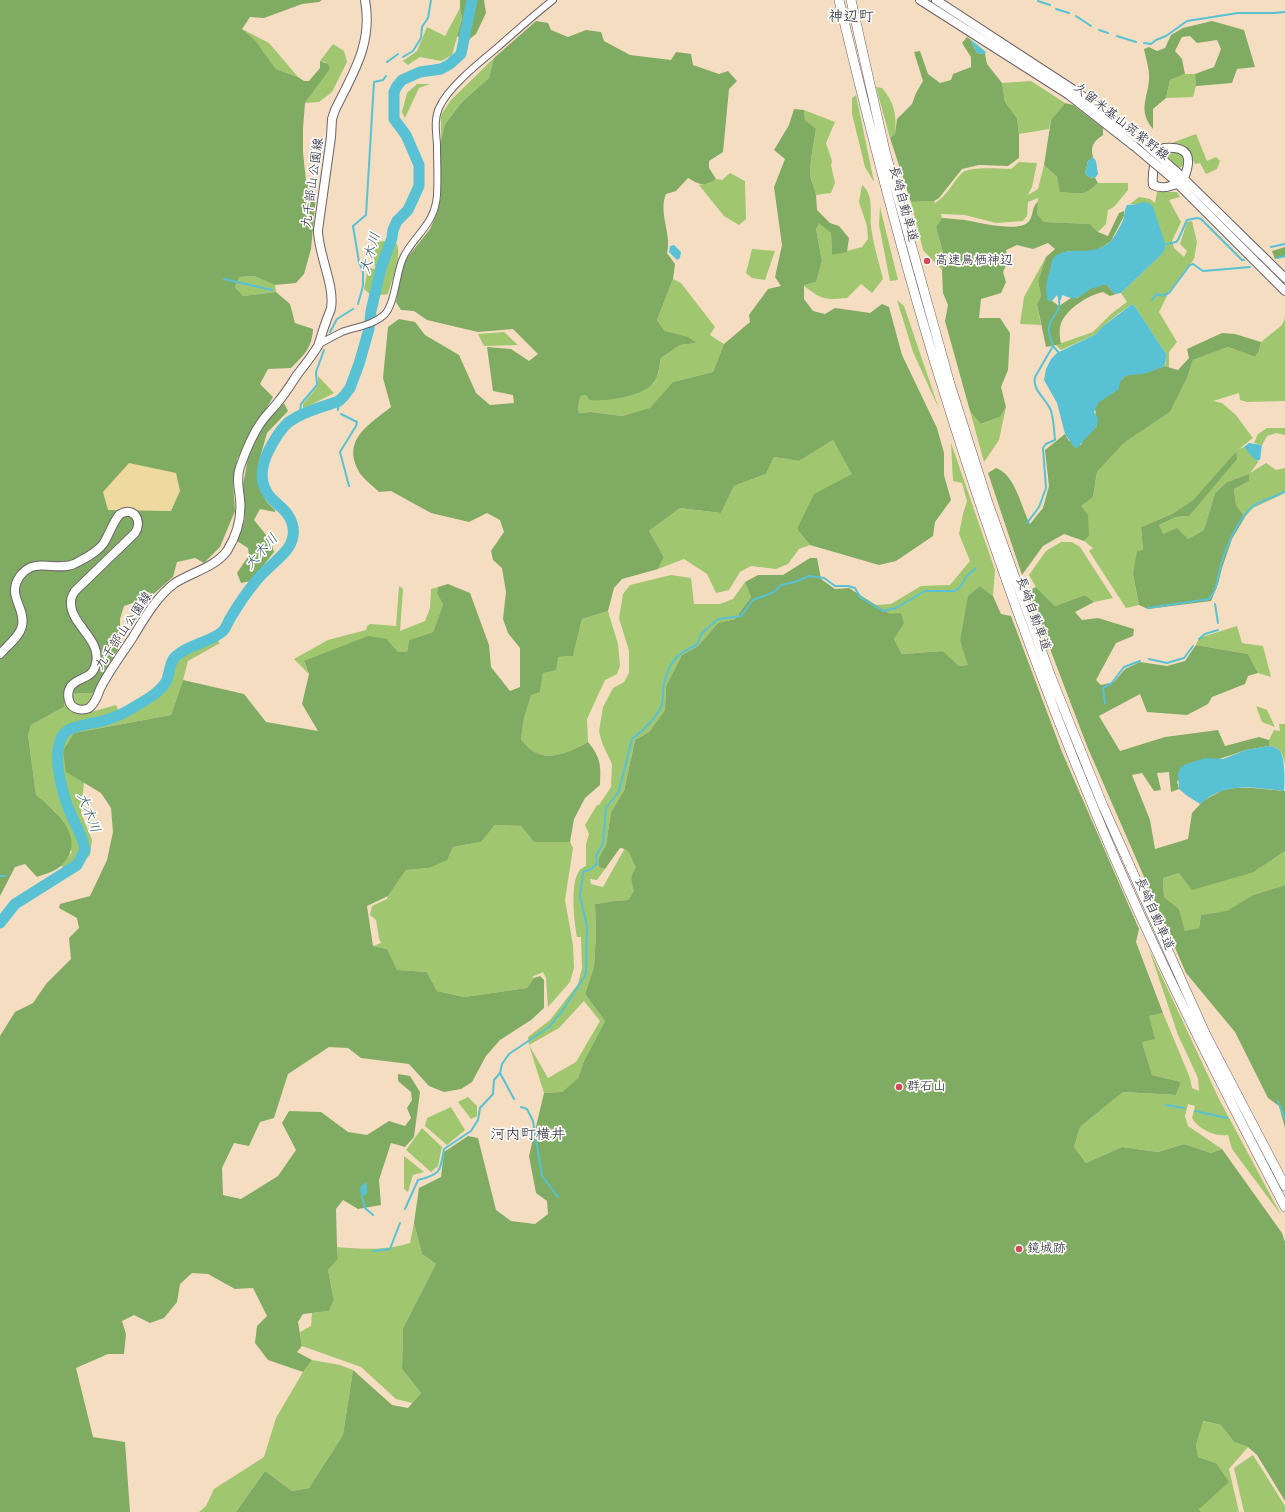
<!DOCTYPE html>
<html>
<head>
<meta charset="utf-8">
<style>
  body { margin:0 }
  canvas { display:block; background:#f5ddc2 }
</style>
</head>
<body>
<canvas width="1285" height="1512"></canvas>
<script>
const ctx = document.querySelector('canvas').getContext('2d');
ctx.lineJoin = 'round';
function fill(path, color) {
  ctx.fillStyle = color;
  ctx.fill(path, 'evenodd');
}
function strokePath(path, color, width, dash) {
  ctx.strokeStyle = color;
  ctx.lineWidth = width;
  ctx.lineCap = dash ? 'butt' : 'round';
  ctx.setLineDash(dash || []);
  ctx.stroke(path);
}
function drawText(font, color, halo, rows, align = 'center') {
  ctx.font = font + ' Sriracha,"Klee One",sans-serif';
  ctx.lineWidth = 3.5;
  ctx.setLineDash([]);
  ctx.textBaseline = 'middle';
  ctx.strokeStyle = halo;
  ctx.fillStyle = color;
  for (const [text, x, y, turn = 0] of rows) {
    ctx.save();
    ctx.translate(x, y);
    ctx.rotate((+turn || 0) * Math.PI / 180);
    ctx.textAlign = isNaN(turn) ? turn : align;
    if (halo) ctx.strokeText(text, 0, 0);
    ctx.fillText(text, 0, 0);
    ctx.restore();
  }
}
fill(new Path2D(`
  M460,8L462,19L452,55L441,61L420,57L408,65L403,61L417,51L427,27L445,36Z
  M242,29L269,43L298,77L276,69L255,40Z
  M333,44L344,51L347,62L332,92L319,102L305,103L330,69L325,62L320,61Z
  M494,58L489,78L462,102L445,124L441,140V115L451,100Z
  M1185,74H1195L1196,86L1193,97L1166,98L1170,80Z
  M1031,81L1065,103L1051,120L1049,129L1019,134L1017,118L1005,102L1002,83Z
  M417,84H430L419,88L405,118L402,112L407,93Z
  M876,87L882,88C894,101 897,116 895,134L890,138Z
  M856,95L874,182L865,167L852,114V98Z
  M804,110L835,122L826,143L832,161L831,165L835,183L831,193L816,195L810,176L811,159L816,130L805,120Z
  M1196,134L1207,161L1216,157L1220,161L1217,169L1206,174L1200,163L1195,164C1188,148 1187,145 1169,144Z
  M1169,150L1179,152L1185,157V165L1179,168L1162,154Z
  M1019,162L1037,163L1032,187L1028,195L1038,189L1044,165L1057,177L1061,192C1080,193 1083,198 1098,183H1128V190L1114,207L1108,210L1106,224L1098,232L1090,224L1044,222L1037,214L1038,198L1028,202L1027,216L1023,221L996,223L965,215L941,214L942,218L936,227L945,260L942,270L923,250L911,202L934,201L935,203C948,195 952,183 962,173C970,166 999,169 1011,169Z
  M730,173L745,181L746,219L739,225L724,216L699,185L709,183L716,179L722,180Z
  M862,185C874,194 870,213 871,226C873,244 879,262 883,279L872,293L861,284L847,298C824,300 822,300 803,285L816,282L822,261L816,229L819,222L831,233L832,255L862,247L868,239L867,226L859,202Z
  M1157,192H1177L1180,197L1169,200L1181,222L1172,241L1174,248L1184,257L1187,251L1180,244L1187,222L1192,221L1197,242L1194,259L1169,292L1159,312L1177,342L1169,352V368L1164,366L1166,363V354L1134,305H1131L1118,314L1102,327L1096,334L1061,350L1056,345L1093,332L1111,314L1127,302L1121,293L1160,256L1137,204H1130L1139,197L1150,199L1155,203Z
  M880,207L898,280L890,281L879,225Z
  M395,240C404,255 392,278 388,294L372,296L364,289L368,268L375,269L374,256L376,242Z
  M752,249L775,251L765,280L752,278L746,273Z
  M1046,257L1038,281L1041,296L1037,304L1041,325L1020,324L1024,297Z
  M254,276L275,285L276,292L243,296L235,287L238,277Z
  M673,279L681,283L715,327L710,335L724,344L713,372L673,382L651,408L622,416L591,412L579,413L578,407L579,396L586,395H629L646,388L653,384L658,374L661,358L680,345L696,343L665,331L657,320Z
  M897,300L904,306L939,409L913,352Z
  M1285,318V401L1247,402L1240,400L1239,393L1213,401L1222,403L1236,415L1252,437L1253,438L1239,449L1244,447L1255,459L1259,461L1250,473L1266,463L1276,470L1285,468V493L1253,508L1245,517L1236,505L1234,489L1249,481V474L1227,482L1215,493L1204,530L1188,539L1162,534L1159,525L1176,517L1189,516L1236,453L1193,500L1172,514L1141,527L1143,550L1133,574L1139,605L1126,608L1089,551L1093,548L1084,541L1089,536L1080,506L1093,497L1097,472L1124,443L1170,412L1187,378L1193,360L1228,347L1255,357L1259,351L1261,342L1282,325Z
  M504,332L518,345L484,346L478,334Z
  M318,376L334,393L303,409V404L318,386Z
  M1006,407L999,440L984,462L970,411L982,424L1000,417Z
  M1267,428H1285V435L1276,433L1267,436L1262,445L1254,443L1258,434Z
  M833,440L853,474L797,529L810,545L799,549L788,564L776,569L751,566L740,572L729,590L716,593L707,574L684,559L658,569L664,557L649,531L680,508L721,513L734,486L766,474L774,457L799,461Z
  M951,443L995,570L993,596L980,586L960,641L969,665L959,666L943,651L902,654L894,639L904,624L876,605L891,604L921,586L950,585L970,561L959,534L963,514L967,501L962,483L953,481Z
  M1061,542H1072L1080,547L1113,598L1094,602L1085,595L1055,606L1036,587L1029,575L1046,551Z
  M671,575L691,578L694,604H720L733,599L745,582L751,597L735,619L718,623L698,646L682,655L666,686L665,710L649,732L635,740L624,791L611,812L606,845L599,857V867L605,869L597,880L590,879L591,884L603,887L625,848C632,853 631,860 636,867C631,875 631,882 634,891L628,900L615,901L595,904L596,933L594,967L585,994L605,1021L584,1061L578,1078L562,1092L544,1093L529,1045L528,1037L550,1020L578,984L582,968L581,937H577C574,921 570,884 579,871C580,869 584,867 586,866V844L589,834L585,825L597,805H599L611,787L612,764L602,743L599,731L603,707L613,688L624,682L629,673V651L619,618L623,594L630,585ZM584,1001L600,1021L576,1062L548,1078L529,1045L559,1028Z
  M399,586L403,589L400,631L425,621L430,608L431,589L438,587L437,593L443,605L433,632L409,640L407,652H398L387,639L304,662L309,674L294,659L328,640L366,630L367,626L370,624L396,626Z
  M608,611L618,644L620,666L617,674L605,680L587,719L588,742C564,755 540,766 521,739L524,718L531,694L540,692L543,673L558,657L573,656L582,619Z
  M1237,626L1242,643L1263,646L1271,677L1258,673L1248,654L1196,645L1199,638Z
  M214,637L220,643L188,661L183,680L171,715L74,733L66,771L84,782L81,813L92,840L90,855L71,873L61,866L72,852L56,812L36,795L28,735L31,725L64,707L65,694L93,693L91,712L116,705L121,716L154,700L168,685L178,657Z
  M1256,706L1267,710L1275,727L1262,722Z
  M1279,724H1285V764C1282,753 1282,748 1269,746V740L1274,730L1280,731Z
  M495,825L521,826L534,842H570L573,848L565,900L573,945L574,968L570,982L548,1007L546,978L543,972L532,977L534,978L527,988L464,997L437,991L427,972L396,970L387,949L373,946L381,943L379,938L376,920L370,915L372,906L387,899L388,896L406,870L429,868L453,847L481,842Z
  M1285,851V885L1253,895L1227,912L1201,915L1199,928L1185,932L1179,909L1164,897L1163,878L1179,873L1254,872Z
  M1149,949L1219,1099L1281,1215L1232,1149L1228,1135C1215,1137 1198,1129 1192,1118L1195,1106L1188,1104L1185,1116L1188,1126L1222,1149L1211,1153L1184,1144L1158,1152L1122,1147L1086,1163L1074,1147L1080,1127L1123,1092L1176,1095L1181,1082L1152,1075L1142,1042L1149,1016L1163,1013L1190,1078L1192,1088L1199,1091L1198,1078L1178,1035Z
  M468,1097L477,1106V1116L471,1119L458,1102Z
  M451,1107L465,1130L447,1145L425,1126L427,1118Z
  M422,1128L442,1147L438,1166L431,1172L406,1150Z
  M404,1156L424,1172L413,1175L408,1192L404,1189Z
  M414,1223L422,1254L436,1264L403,1328L402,1369L421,1393L412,1403L396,1399L361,1367L302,1346L300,1332L311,1326L312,1313L329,1311L334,1300L328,1270L338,1259L337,1247C363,1249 384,1251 410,1243Z
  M312,1360L340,1365L353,1370L343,1435L309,1488L292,1491L265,1471L236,1512H199L206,1506L214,1489L264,1457L276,1418L303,1372Z
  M1202,1421L1221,1425L1234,1442L1248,1447L1229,1469L1239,1512H1201L1199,1509L1216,1463L1198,1457L1196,1445Z
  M1253,1455L1285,1506V1512H1244L1234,1468Z`), '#a1c670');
fill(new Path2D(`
  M0,0H322L319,2L302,4L264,18L250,17L242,29L255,40L276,69L298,77L304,81H309L320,68V61L328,64L330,69L305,103L303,128V152L306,181L316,196L311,249L304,274L296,283L275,285L254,276L239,277L235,287L243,296L276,292L290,304L295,323L313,329C312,348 304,355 291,368L268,369L260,384L273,397L237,459L233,484L235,511L220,547L204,563L195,558L177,562L173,577L150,597L124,606L120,619V646L93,693L65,694L64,707L31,725L28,735L36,795C56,811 88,839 62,865C56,871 45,874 37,877L25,864L15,867L0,896Z
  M460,0H484L486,13L476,34L467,41L457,36L462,19L460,8Z
  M536,21L548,23L551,30L568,37L586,30L601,32L604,41L630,55L671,60L676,52L691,54L693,65L719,74L728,71L737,81L729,89L723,152L709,161V168L716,179C704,187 700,185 688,178L676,191L666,194C658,213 672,234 667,253L675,264L673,279L657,320L665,331L688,337L696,343L680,345L661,358C659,367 659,375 654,382C645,396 605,402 590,400L586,395L580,396L578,407L579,413L591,412L622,416L650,408L673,382L713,372L724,344L750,322L749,315L768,289L781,286L775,277L782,245L774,187L785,159L774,150L789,125L794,109L804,110L805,120L816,129L811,159L810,176L816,195L817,210L830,223L839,226L849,238L847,252L832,255L831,233L819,223L816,229L822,261L816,282L804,285V299L813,311L825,314L835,308L870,313L882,304L889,307L902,355L937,428L944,453V475L951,500L935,522L933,536L896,561L879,565L810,545L797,529L814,494L852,474L833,440L799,461L774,457L766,474L734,486L721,513L680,508L649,531L664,557L658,569L622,579L614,588L608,611L582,619L573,656L558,657L556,670L543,673L540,692L531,695L524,718L521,739C540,766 564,755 588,742C601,758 601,765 600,785L585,798L574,819L570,842H534L521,826L495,825L481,842L453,847L447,860L429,868L406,870L388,896L367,906L373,946L387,949L397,970L427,972L437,991L464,997L527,988L534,978L540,976L544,980V1008L531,1020L500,1040L486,1056L472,1082L461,1089L444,1092L429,1086L409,1064L361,1058L348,1048L329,1047L288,1074L274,1118L260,1122L249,1146L234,1143L222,1168L223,1195L241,1199L278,1176L296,1150L282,1123L289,1111L321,1112L348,1132L367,1135L389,1121L405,1126L411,1118L407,1108L412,1100L411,1092L398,1081V1074L410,1076L420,1092L414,1137L405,1147L391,1143L379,1180L381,1205L358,1209L343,1200L336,1209L337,1247L338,1259L328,1270L334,1300L329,1311L303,1314L298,1322L302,1346L297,1352L312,1360L303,1372L268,1360L255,1343L257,1326L267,1316L253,1288L235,1289L208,1274L192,1273L180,1284L177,1302L164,1318L150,1323L134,1315L122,1321L126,1334L124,1354H108L76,1368L93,1437L125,1442L130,1512H0V1036L15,1012L33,1003L46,984L71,959L69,938L79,928L77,918L59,908L60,904L90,896L107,860L113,832L111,808L101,793L66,772L63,751L74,733L171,715L183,680L244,694L266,722L318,731L302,704L309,674L304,661L368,636L387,639L398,652H407L409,640L433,632L443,605L437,593L438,587L448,584L470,593L489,645L491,667L510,691L520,687V648L508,633L503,619L506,592L502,568L493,560L491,551L504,532L500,520L487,513L469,522L431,513L391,491L379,492C373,486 361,477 358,470C342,439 370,424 391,407L383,378L388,327L399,319L415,322L425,335L459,355L476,393L490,405L514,403L513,395L493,391L487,347L511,349L529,361L538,354L513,329L478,332L427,320L414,311L401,310L396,302L402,270L407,258L430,229L437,213L441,196V140L445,124L462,102L489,78L494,58Z
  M1212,21L1244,30L1255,67L1237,69L1232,83L1196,86L1195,74L1214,67L1221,49L1217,40L1197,43L1190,36L1182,37L1175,51L1182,59L1185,74L1170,80L1166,98L1153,109V129C1138,111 1147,100 1149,80C1150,71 1146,59 1144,49L1149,47L1157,51L1165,48L1171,35L1183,28Z
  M967,37L970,39L977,53L985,54L987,64L1002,83L1005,102L1017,118L1019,134V158L1008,166L979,165L962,169L939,198L934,201L911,202L890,138L895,134L897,119L912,104L916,93L923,81L914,52L920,51L928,74L940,83L951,80L953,74L971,67V57L962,43Z
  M1065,103L1073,105L1103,128V135C1094,141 1090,146 1093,157L1088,161L1085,173L1089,177L1095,178L1098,183C1083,198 1080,193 1060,192L1057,177L1044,165L1051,120Z
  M1038,202L1037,214L1044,222L1090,224L1098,232L1108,236L1119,213L1124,211V216L1111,241L1104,246L1094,251H1068L1053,259L1051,268L1048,301H1052L1059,306L1071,298H1077L1092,287H1098L1102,285H1107L1111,290L1116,294L1110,296L1103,292C1088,295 1062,311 1060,328C1059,333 1060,339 1061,344L1046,347L1037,304L1041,296L1038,281L1046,257L1055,249L1048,243L1033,249L1017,245L1006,250L1008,261L1003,272L1006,282L1001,293L981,299L979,318H1000L1010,333L1008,370L1001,387L1006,407L1000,417L981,424L970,411L945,321L948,305L943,293L942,270L945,260L936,227L942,218C951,219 961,219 970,221C982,223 1021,233 1029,221C1034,215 1031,207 1038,202Z
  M1285,247V257L1275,259L1272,251Z
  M1222,333L1235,334L1261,342L1259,351L1255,357L1228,347L1193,360L1187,378L1170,412L1124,443L1097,472L1093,497L1081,506L1088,515L1089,536L1084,541L1064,534L1043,546L1022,575L988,473L996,468C1015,474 1021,507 1030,524L1043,508L1049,486L1045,450L1065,434L1069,441L1081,445L1083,440L1097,426L1095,408L1097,403L1106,396L1125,376L1132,374H1140L1148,372L1164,366L1178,370L1189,358L1187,349Z
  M284,403L288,411L267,433L258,465L259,488L266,501L275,510V512L260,509L254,520L271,541L274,552L251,581L241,583L237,573L249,555L248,548L237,541L245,519L243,485L249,453L264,424Z
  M1236,452L1237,459L1189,516L1176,517L1159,525L1163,534L1177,528L1188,539L1204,530L1215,493L1227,482L1249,474V481L1234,489L1236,505L1245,517L1232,539L1222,568L1218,584L1211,601L1148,609L1139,605L1133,574L1137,551L1143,550L1141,527L1172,514L1193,500Z
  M810,558H817L821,579L835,589L849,588L890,614L901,613L904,624L894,639L902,654L943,651L959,666L968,665L960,641L968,596L980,586L993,596L1001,614L1011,616L1062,752L1139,929L1136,942L1163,1013L1149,1016L1155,1039L1142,1042L1152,1075L1181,1082L1176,1095L1123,1092L1080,1127L1074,1147L1086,1163L1122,1147L1158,1152L1184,1144L1211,1153L1222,1149L1282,1233L1285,1242V1501L1257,1455L1248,1447L1234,1442L1221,1425L1203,1421L1196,1445L1198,1457L1216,1463L1229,1482L1199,1509L1201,1512H236L265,1471L292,1491L309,1488L343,1435L353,1370L392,1405L408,1408L421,1393L402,1369L403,1328L436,1264L422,1254L414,1223L419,1188L441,1177L444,1152L468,1136L478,1138L496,1210L511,1221L535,1224L548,1214L547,1201L536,1193L529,1156L544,1093L562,1092L578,1078L584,1061L605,1021L585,994L594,967L596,933L595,904L615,901L628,900L634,891C631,881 630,876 636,867C630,859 632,849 620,848L605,869L599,867V857L606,845L611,812L624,791L635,740L649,732L665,710L666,686L682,655L698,646L718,623L735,619L751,597L745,582L758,575H783Z
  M1036,587L1055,606L1085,595L1094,602L1075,612L1082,620L1098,618L1134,629L1133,636L1116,643L1096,680L1101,685L1114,682L1125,669L1140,662L1167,666L1185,661L1196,645L1248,654L1258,673L1248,676L1245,684L1212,697L1208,704L1187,715L1147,712L1140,694L1099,716L1120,751L1165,737L1218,730L1225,746L1259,737L1269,740V746L1246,750L1219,759L1177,781L1179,789L1171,792L1169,772L1157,773L1161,790L1154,791L1142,773L1132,775L1150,820L1155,849L1188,839L1192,813L1203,801L1223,790L1235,788H1253L1285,791V851L1254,872L1192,890L1179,873L1163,878L1164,897L1179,909L1185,931L1199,928L1201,915L1227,911L1253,895L1285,885V1128L1279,1106L1268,1098L1235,1032L1186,973L1087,746L1028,591Z`), '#80ab62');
fill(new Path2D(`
  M129,463L176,473L180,491L171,511L108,510L103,492Z`), '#eeda9e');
fill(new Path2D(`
  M970,39L986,52L985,54L977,53Z
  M1093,157L1096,161L1098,174L1095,178L1089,177L1085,173L1088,161Z
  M1143,202L1149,203L1153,207L1165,243V249L1160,256L1121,293L1116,294L1111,290L1107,285H1102L1099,287C1087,287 1084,297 1075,298C1070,299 1066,296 1062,295L1061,300L1059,301L1057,295L1052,301H1048C1045,290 1046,281 1050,271C1051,267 1051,262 1053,259C1065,243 1093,259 1111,241C1114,238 1123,222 1124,217C1125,212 1124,211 1127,205L1137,204Z
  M674,245L681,252L680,258L677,260L669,252L670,246Z
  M1131,305H1134L1166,354C1166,357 1166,362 1165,364C1164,367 1160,368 1157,369C1152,371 1147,373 1142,374C1129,376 1121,372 1119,389L1098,403L1094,412L1098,418L1097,426L1077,448L1074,447L1065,434L1057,403L1044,380L1046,369L1051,359L1057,353L1096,334L1102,327Z
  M1249,443L1262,445L1260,460H1255L1244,447Z
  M1269,746C1273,747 1277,747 1280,751C1285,758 1285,783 1284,791C1253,788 1227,781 1200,804L1186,795L1179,789L1178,774L1180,768L1184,765L1205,758L1223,759L1246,750Z
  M367,1182V1194L362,1196L360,1191L361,1186Z`), '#58c2d4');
strokePath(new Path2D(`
  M1038,1L1050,5
  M1056,9L1069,13
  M1076,16L1091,26
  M1099,30L1108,33
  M1117,36L1136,42
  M1144,43L1151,44L1156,40L1166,36L1187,21L1238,13H1274L1285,12
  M403,57L413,51L421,38L422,27L428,18L431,0
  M387,62L398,54
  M1163,245L1176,242L1178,240L1187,220L1197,218L1201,219L1242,260H1244
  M1271,247L1285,244
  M1277,258L1285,256
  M224,279L272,290
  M1152,300L1156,294L1162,296L1169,293L1190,265L1193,264L1203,271L1250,267
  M358,304L363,286V272L359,262L353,226L366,215L374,82L383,80L386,76
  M330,332L337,319L353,309
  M1053,346L1059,353
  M338,410L339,401
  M341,414L357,422L356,426L340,452L349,486
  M291,420L300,411L301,404L317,385L316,372L324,350
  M1027,523L1039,507L1046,488L1043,448L1046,444L1055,440C1054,431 1054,420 1051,411C1047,399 1032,391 1035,377L1053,346C1051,340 1048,333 1049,327C1051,315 1061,314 1059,300
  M1215,604L1218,623
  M1148,608L1209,599C1218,588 1217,580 1220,568C1225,549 1237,520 1252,507C1261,500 1275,498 1285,491
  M1199,639L1205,634L1218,630
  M1149,659L1167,663L1184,658L1193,646
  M1105,703L1103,688L1111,684L1124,667L1140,661
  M0,876H6
  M500,1073L514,1099
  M1278,1101L1285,1118
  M1166,1105L1184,1108
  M521,1107L527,1109L533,1121L542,1176L558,1197
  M1195,1111L1227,1118
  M362,1196L365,1208L373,1215
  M405,1209L418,1180C441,1174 440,1172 444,1149L471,1131L478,1120L480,1108L493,1094L494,1080L500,1073L502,1064L509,1054L549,1027L562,1011L585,976L586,971L587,926L580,896L583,872L591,869L597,864L596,856L603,844L606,808L619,791L632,739C644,730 654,721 661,707C664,702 662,695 663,689C667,666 675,653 697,645L701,634L718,619L741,616L753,600L774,592L781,585L795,582L809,576L824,578L835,586H848L855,588L860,597L883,611L896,608L925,591H955L961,586L966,577L976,568
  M373,1251L390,1249L400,1223`), '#58c2d4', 2);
strokePath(new Path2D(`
  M0,923L15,904L77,865L85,850C82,834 76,827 70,812C63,796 54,762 59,745C60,740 63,734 67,731C73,726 94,723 103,721C113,718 125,713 134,707C146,700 159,693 166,682C170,674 169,662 176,656C189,644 210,643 223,631C227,627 228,621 231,617C238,605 247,592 256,581C265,570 276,562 285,552C295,541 296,527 288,515C283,507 273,502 268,494C255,475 266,453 277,436C281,430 286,423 292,420C305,411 323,407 339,401L344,396L350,388L359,364L369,329L371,311L381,268L392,238L393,230L397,221L408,210L419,186V165L406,135L394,119V92L397,86L402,80L420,72L441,69L450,64L461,54L472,0`), '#58c2d4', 11);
const minor = new Path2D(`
  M318,345C326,340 334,336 342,332C356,327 373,325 384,315C395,305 396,273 403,258C414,235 435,225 437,195C438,178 437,161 437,144C436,132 434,119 439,108C448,87 480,62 498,47C516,31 534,15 553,0`);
const major = new Path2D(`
  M920,0L1069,95L1134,146
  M936,0L1077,92L1144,143
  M1179,174L1285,278
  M1172,178L1285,291
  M1177,184C1168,187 1162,189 1153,185C1152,173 1154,155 1164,148C1188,146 1193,156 1184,178
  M0,654C7,646 20,636 22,626C26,607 6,596 20,576C35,556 56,572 74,564C84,559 100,551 105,541C110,532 113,522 120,514C134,506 143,521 135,533L75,591C73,594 71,597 71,601C69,624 102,639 96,663C93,680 79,676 71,686C66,693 68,705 75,708C79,710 85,710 89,708C95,704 98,695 100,689C109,671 122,654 133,637C144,619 157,596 175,583C192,572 214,568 227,551C237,535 242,518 240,499C239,488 236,478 240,467C245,453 251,437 260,424C265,416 272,410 278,402C285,394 291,384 297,375C304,366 312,356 318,346C321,338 323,329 326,322C327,317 330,313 331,308C335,285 318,254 318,230L331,137L332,119L335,110C353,73 373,44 365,0`);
const highway = new Path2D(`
  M839,0C870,130 903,261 943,389C987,531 1037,672 1094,809C1150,945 1217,1077 1285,1207
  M851,0L885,151L950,384L989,506L1051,677L1103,806L1206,1035L1285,1186`);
strokePath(minor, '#6c636a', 8);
strokePath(major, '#6c636a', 10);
strokePath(highway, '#6c636a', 10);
strokePath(minor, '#fff', 6);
strokePath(major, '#fff', 8);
strokePath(highway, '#fff', 9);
const majorBridge = new Path2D(`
  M1144,143L1179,174
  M1134,146L1172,178`);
strokePath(majorBridge, '#6c636a', 10, []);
strokePath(majorBridge, '#fff', 8);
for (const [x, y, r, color] of [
  [927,261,4,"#d1495b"],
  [899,1087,4,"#d1495b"],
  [1019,1249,4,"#d1495b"]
]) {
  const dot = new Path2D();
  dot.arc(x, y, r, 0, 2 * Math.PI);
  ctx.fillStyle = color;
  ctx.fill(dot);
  strokePath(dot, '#fdfcf7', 1.5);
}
drawText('13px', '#22223b', '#fdfcf7', [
  ["久留米基山筑紫野線",1121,122,38],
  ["九千部山公園線",313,183,-82],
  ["長崎自動車道",903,204,75],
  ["長崎自動車道",1033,614,70],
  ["九千部山公園線",124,631,-56],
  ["長崎自動車道",1154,914,66]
]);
drawText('13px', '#22223b', '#fdfcf7', [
  ["高速鳥栖神辺",935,261],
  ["群石山",907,1087],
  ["鏡城跡",1027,1249]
], 'left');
drawText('italic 14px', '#355a71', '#fdfcf7', [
  ["大木川",371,253,-74],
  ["大木川",262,552,-48],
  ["大木川",88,813,69]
]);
drawText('15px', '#22223b', '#fdfcf7', [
  ["神辺町",851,17],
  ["河内町横井",528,1135]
]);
</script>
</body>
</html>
